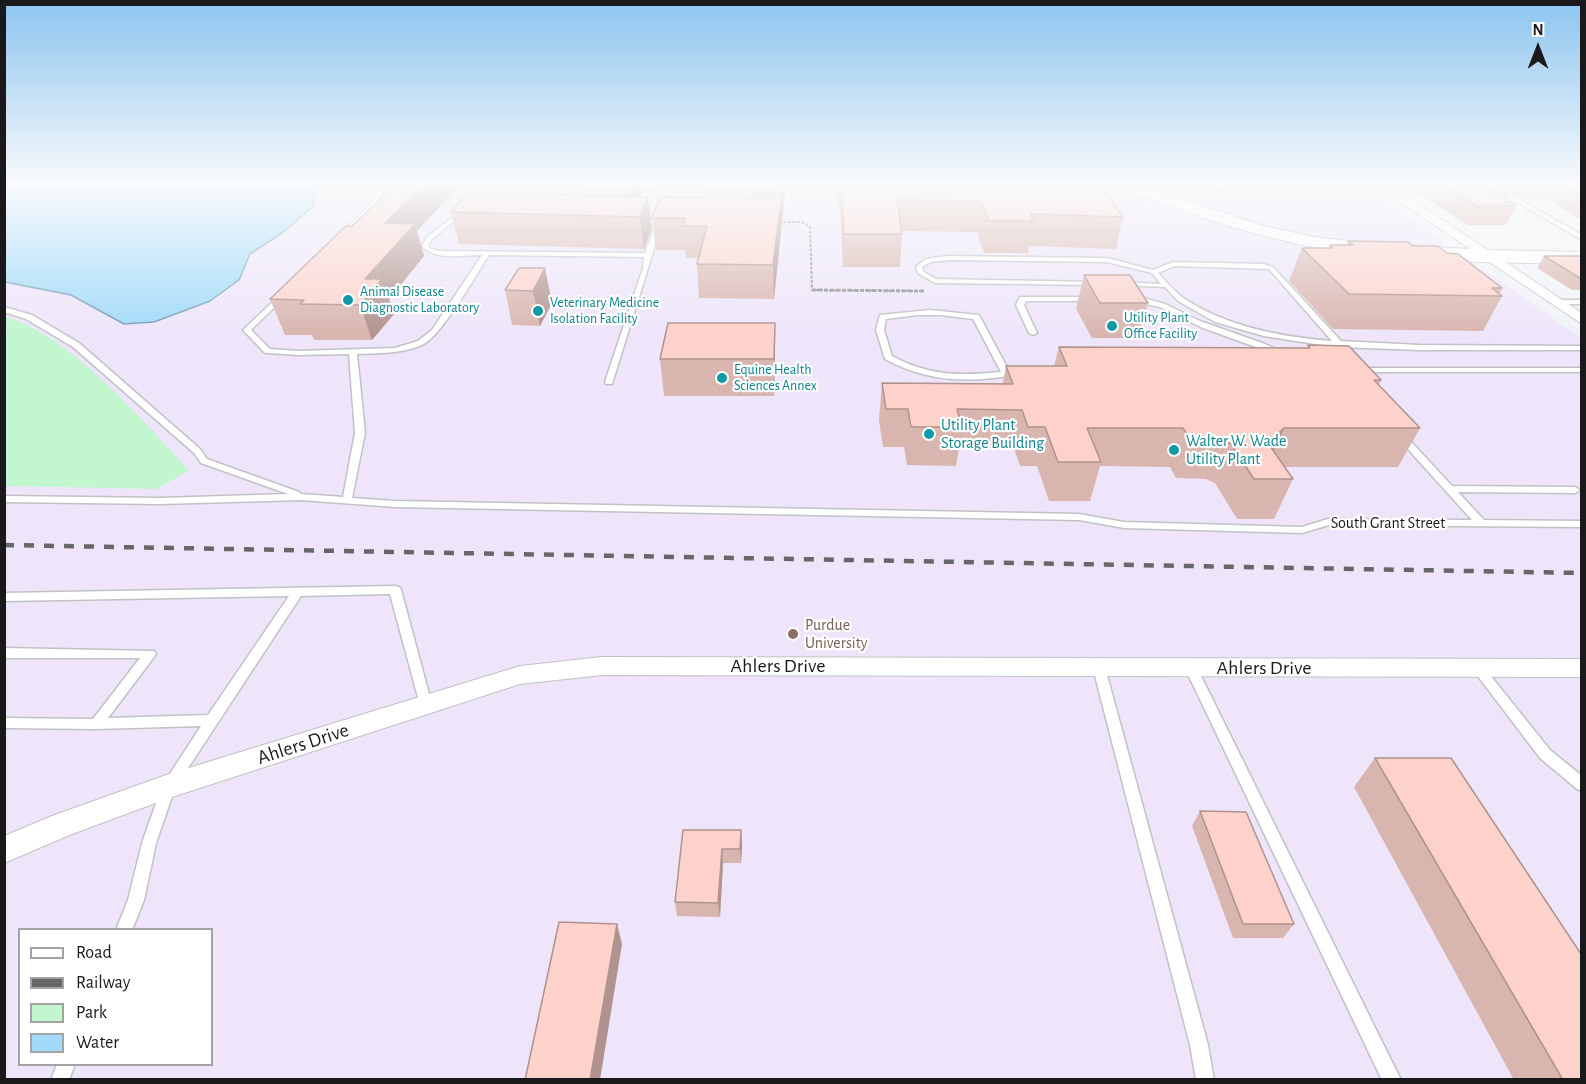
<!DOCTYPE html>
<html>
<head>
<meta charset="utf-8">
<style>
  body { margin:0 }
  #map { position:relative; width:1586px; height:1084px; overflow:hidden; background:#f1f4f7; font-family:"Alegreya Sans",sans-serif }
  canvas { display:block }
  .frame { position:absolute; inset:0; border:6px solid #19191b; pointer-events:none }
  .legend { position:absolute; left:18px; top:928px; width:195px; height:138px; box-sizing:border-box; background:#fff; border:2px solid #a3a3a4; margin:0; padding:8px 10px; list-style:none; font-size:18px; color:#19191b }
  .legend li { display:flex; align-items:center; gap:12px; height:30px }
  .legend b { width:30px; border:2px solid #a3a3a4 }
  .north { position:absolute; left:1508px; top:18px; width:60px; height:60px; -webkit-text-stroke:4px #fff; paint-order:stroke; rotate:0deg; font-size:16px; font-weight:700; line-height:24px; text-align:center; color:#19191b }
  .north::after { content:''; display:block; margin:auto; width:21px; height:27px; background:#19191b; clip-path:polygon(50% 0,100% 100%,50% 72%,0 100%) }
</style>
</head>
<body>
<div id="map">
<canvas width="1586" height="1084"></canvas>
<div class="frame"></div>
<ul class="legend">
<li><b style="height:8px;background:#fff"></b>Road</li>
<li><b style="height:8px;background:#666769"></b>Railway</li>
<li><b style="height:16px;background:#c1f6cf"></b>Park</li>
<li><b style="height:16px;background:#a2dbf9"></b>Water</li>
</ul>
<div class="north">N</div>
</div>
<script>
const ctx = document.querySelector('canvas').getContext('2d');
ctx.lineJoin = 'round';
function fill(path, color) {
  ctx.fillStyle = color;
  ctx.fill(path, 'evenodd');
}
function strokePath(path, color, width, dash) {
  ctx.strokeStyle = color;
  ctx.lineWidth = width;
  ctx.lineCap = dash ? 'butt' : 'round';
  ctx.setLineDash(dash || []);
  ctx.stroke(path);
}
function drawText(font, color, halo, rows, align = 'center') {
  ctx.font = font + ' "Alegreya Sans",sans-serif';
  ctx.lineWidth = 4.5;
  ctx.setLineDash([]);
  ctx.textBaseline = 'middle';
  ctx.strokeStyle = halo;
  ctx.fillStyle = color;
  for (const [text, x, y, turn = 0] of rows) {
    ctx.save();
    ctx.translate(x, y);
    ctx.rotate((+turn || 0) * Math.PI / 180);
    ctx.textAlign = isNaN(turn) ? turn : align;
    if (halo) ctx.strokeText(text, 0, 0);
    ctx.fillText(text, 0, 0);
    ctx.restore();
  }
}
fill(new Path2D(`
  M5,183H1361L1444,241L1440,246L1469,267L1486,271L1581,338V1079L5,1080ZM20,930H212V1064H20Z`), '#eee5fa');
fill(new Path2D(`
  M5,316C72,337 141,419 189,470L157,489L5,486Z`), '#c1f6cf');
const water = new Path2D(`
  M5,183H316L314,206L282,233L250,254L239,280L210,301L154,322L124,324L71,295L5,282Z`);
fill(water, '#a2dbf9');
strokePath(water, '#79a1b6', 1.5);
const lane = new Path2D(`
  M381,183H387L373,208L343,237H339V235L369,206Z
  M1484,183H1491L1582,235V240Z
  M453,217L455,218V220L432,239L428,246L431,249L440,251L645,253L656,223L659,221L662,223L612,384H606L605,382L643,268L644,257L489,255C476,275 441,337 422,345C401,354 379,353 357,354L365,433L352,498L395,501L1079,514L1124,522L1302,527L1328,519L1472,520L1397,437L1395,435L1400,432L1403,433L1452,486L1575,487L1580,490L1575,493L1458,492L1484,520L1582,521V527L1329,525L1302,533L1124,528L1079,520L395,507L301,500L161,504L4,502V496L161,498L288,494L201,463L194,453L73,347L26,319L4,312V307L32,315L79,343L200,449L207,459L299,492L301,494L343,497L355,433L349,354L299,355L268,353H265L243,330L281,294H284V298L251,330L270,349L299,351L395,348L418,341L432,330L482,255C464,255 435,261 422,246L427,237Z
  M948,256L1107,258L1153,270L1173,262L1264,264L1273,267L1341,341L1419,345L1582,346V350H1419L1340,347L1315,344L1264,336L1215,322L1178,301L1165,287L1121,285L1120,284L1123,282L1161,284L1152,273L1107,262L948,260L931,262L922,267L924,272L936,279L1097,282V284L1095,285L935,283L918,273L916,267L926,259ZM1174,266L1269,269L1332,341C1282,337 1227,327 1185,299C1175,293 1166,281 1158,273Z
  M1020,297H1091L1095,299L1091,301H1026L1024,305L1037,333L1033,335L1029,333L1016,305Z
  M1131,297L1144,298L1165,304L1200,321L1265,344L1285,353L1281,355H1278L1203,328L1160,307L1131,301Z
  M1551,300H1582V304H1554L1550,302Z
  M930,310L979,315L1009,371L1020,370V374C972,383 928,383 885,359L876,330L880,315ZM918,315H941L973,319L1001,372C960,376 929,376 892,356L884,330L886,319Z
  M1357,368H1582V372H1357Z
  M395,586L399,587L401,590L432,705L431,709L426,710L421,709L420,705L390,594L301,596L175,788L156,843L144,900L132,930H116L128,900L142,843L162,786L201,726L96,729L4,728V718L93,719L140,658H4V648L154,651L156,654L154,657L108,718L208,715L289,596L4,601V593Z
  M1099,663L1103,665L1105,668L1208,1045L1214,1080H1196L1190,1045L1093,668L1095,665Z
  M1191,663L1195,665L1197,668L1401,1080H1382L1185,668L1187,665Z
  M1478,663L1482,665L1550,750L1582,776V791L1577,789L1540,758L1474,671L1472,668L1474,665Z
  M57,1064H75L69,1080H51Z`);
const street = new Path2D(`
  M1180,183H1387L1582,313V324L1382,190L1182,189L1176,186Z
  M602,657L1582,659V677L602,675L520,684L172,797L72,834L4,863V836L52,816L169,774L520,666Z`);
const secondary = new Path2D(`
  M1110,183H1134L1260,225L1314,237L1366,243L1487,250L1582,252V264C1495,262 1398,263 1313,247C1244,234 1179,209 1112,186Z`);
strokePath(lane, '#c0c2c5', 3);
strokePath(street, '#c0c2c5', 2);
strokePath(secondary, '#c0c2c5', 2);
strokePath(new Path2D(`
  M788,183V187H841
  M779,222H802L810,227L812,290L924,291`), '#8e9092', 2, [3, 1.5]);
strokePath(new Path2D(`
  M812,290L924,291`), '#8e9092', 3, [4, 2]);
fill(lane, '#fff');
fill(street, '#fff');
fill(secondary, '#fff');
strokePath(new Path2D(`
  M4,545L1582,573`), '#666769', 4.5, [10, 10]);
fill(new Path2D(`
  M398,183H475L471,189H465L464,185L460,189H456L417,231L424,256L389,299L394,314L372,340H314L312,335H285L270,299Z
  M476,183H786L774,299L699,298L697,264L698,258H686L685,250H656L652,218L703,197V192L643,191L641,196L652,228L644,249L459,244L451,212L476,193L474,185Z
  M837,183H1100L1123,217L1116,249L1029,246L1028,253H984L977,232L902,231V234L900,267H843L840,208H837Z
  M1401,183H1581V220L1549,200H1525L1512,193L1509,200H1506L1516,206L1506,225H1468Z
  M1348,241L1413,246L1447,253L1502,288L1499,294L1502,296L1483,331L1333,329L1289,281L1302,248H1328L1330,245H1346Z
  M1544,256H1581V290H1572L1537,268Z
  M519,268L552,303L540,326L512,325L505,290Z
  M1084,275L1148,303L1138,338H1092L1076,309Z
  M1308,345L1381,380L1379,385L1420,428L1398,467H1284L1293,479L1274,519H1237L1215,483L1206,479L1176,478L1170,467L1100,466L1090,501H1049L1037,466H1020L1014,448H959L956,466L907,465L904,447H883L879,420L882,383H1003L1006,366H1054L1059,347L1307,348Z
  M660,359H775L774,396H664Z
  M1375,758L1581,1080H1514L1354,787Z
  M1200,811L1294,924L1283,938H1233L1192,826Z
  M683,830H741L742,845L741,863H723L720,917L677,916L675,902Z`), '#d9b5af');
fill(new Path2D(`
  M425,183H454L456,189L417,231L424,256L389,299L394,314L372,340L360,305L365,279L385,223Z
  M459,183H464V185L460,189Z
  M469,183H475L471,189Z
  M630,183H642L643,191L631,218L628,188Z
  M783,183H786L774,299L773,265Z
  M648,197L652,228L644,249L640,217Z
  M545,268L552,303L540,326L533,291Z
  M775,323V359L774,396V359Z
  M1284,428L1267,467L1268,443Z
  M741,830L742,845L741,863L740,849Z
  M722,849L723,863L720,917L718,903Z
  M617,924L622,944L600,1080H590Z`), '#b0938e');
const building = new Path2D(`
  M398,183H425L385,223L415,224L365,279H382L360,305L300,304L304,300L270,299L346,226H352Z
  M476,183H630L628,188L474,185Z
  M704,183H783L773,265L697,264L707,226H683L685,218H652L660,197L771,198L777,195L772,190L702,189Z
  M841,183H1100L1123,217L1030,214L1034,221H989L981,201L897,200L902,234H844Z
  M1440,183H1479L1516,206H1478Z
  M1562,183H1581V194Z
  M467,193L648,197L640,217L451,212Z
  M1348,241L1408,242L1413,246H1438L1447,253L1458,254L1502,288H1492L1502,296L1349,294L1302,248H1333L1330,245H1353Z
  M1544,256H1581V278H1580Z
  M519,268H545L533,291L505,290Z
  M1084,275H1130L1148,303H1100Z
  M668,323H775L774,359H660Z
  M1308,345L1349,346L1381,380H1374L1420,428H1284L1268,443L1293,479H1254L1231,444L1221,440L1190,439L1183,428H1087L1101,462H1058L1045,427H1028L1022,410L957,409L962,427H911L908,409H886L882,383L1013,384L1006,366H1067L1059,347L1310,348Z
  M1375,758H1451L1581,954V1080H1563Z
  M1200,811L1246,812L1294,924H1243Z
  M683,830H741L740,849H722L718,903L675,902Z
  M559,922L617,924L590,1080H525Z`);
fill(building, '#fcd2cb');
strokePath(building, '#b0938e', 1.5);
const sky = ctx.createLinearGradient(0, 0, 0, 335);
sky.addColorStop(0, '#8cc4ef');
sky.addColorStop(0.55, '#f9fafb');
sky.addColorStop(1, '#f9fafb00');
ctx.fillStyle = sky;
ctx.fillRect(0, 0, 1586, 335);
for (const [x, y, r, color] of [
  [348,300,6,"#0f9aa8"],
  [538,311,6,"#0f9aa8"],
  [1112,326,6,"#0f9aa8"],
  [722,378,6,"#0f9aa8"],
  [929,434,6,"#0f9aa8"],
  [1174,450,6,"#0f9aa8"],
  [793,634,6,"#8d6e63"]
]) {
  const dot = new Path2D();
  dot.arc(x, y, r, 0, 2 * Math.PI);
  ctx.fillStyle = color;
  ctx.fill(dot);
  strokePath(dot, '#fff', 2);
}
drawText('14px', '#0d838f', '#fff', [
  ["Animal Disease",360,292],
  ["Diagnostic Laboratory",360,308],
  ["Veterinary Medicine",550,303],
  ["Isolation Facility",550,319],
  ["Utility Plant",1124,318],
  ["Office Facility",1124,334],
  ["Equine Health",734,370],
  ["Sciences Annex",734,386]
], 'left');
drawText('16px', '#0d838f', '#fff', [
  ["Utility Plant",941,425],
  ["Storage Building",941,443],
  ["Walter W. Wade",1186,441],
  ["Utility Plant",1186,459]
], 'left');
drawText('16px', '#19191b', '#fff', [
  ["South Grant Street",1388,523]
]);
drawText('16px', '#785e54', '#fff', [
  ["Purdue",805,625],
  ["University",805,643]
], 'left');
drawText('20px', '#19191b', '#fff', [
  ["Ahlers Drive",778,666],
  ["Ahlers Drive",1264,668],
  ["Ahlers Drive",303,744,-18]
]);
</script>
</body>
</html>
